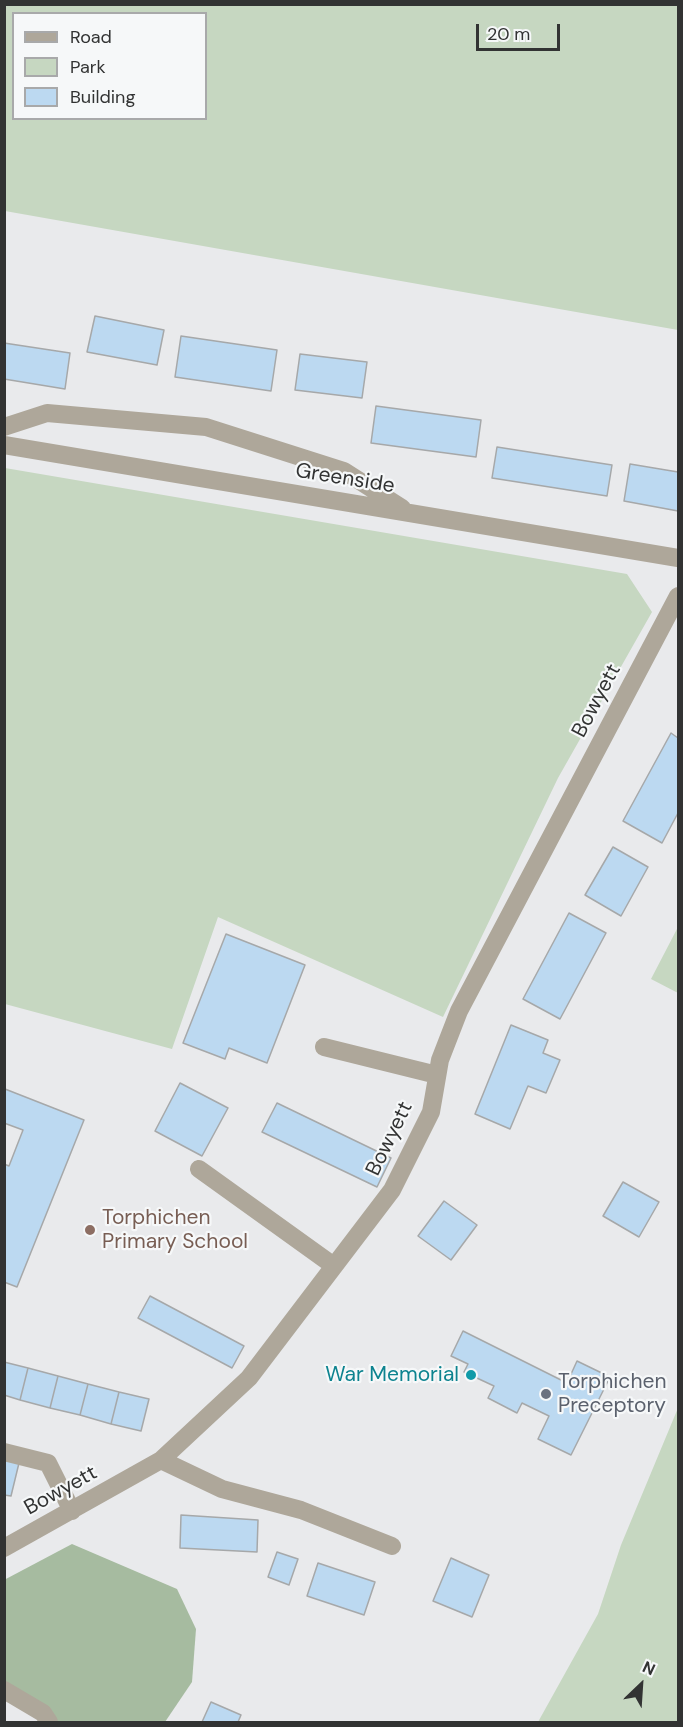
<!DOCTYPE html>
<html>
<head>
<meta charset="utf-8">
<style>
  body { margin:0 }
  #map { position:relative; width:683px; height:1727px; overflow:hidden; background:#e9eaec; font-family:"DM Sans",sans-serif }
  canvas { display:block }
  .frame { position:absolute; inset:0; border:6px solid #323333; pointer-events:none }
  .legend { position:absolute; left:12px; top:12px; width:195px; height:108px; box-sizing:border-box; background:#f6f8f9; border:2px solid #a8a9aa; margin:0; padding:8px 10px; list-style:none; font-size:18px; color:#323333 }
  .legend li { display:flex; align-items:center; gap:12px; height:30px }
  .legend b { width:30px; border:2px solid #a8a9aa }
  .north { position:absolute; left:611px; top:1655px; width:60px; height:60px; -webkit-text-stroke:4px #f6f8f9; paint-order:stroke; rotate:25deg; font-size:16px; font-weight:700; line-height:24px; text-align:center; color:#323333 }
  .north::after { content:''; display:block; margin:auto; width:21px; height:27px; background:#323333; clip-path:polygon(50% 0,100% 100%,50% 72%,0 100%) }
  .scale { position:absolute; left:476px; top:24px; width:84px; height:27px; box-sizing:border-box; border:3px solid #323333; border-top:0; padding-left:8px; font-size:18px; line-height:21px; white-space:nowrap; color:#323333; -webkit-text-stroke:4px #f6f8f9; paint-order:stroke }
</style>
</head>
<body>
<div id="map">
<canvas width="683" height="1727"></canvas>
<div class="frame"></div>
<ul class="legend">
<li><b style="height:8px;background:#aea79a"></b>Road</li>
<li><b style="height:16px;background:#c6d7c1"></b>Park</li>
<li><b style="height:16px;background:#bcd9f1"></b>Building</li>
</ul>
<div class="north">N</div>
<div class="scale">20 m</div>
</div>
<script>
const ctx = document.querySelector('canvas').getContext('2d');
ctx.lineJoin = 'round';
function fill(path, color) {
  ctx.fillStyle = color;
  ctx.fill(path, 'evenodd');
}
function strokePath(path, color, width, dash) {
  ctx.strokeStyle = color;
  ctx.lineWidth = width;
  ctx.lineCap = dash ? 'butt' : 'round';
  ctx.setLineDash(dash || []);
  ctx.stroke(path);
}
function drawText(font, color, halo, rows, align = 'center') {
  ctx.font = font + ' "DM Sans",sans-serif';
  ctx.lineWidth = 4.5;
  ctx.setLineDash([]);
  ctx.textBaseline = 'middle';
  ctx.strokeStyle = halo;
  ctx.fillStyle = color;
  for (const [text, x, y, turn = 0] of rows) {
    ctx.save();
    ctx.translate(x, y);
    ctx.rotate((+turn || 0) * Math.PI / 180);
    ctx.textAlign = isNaN(turn) ? turn : align;
    if (halo) ctx.strokeText(text, 0, 0);
    ctx.fillText(text, 0, 0);
    ctx.restore();
  }
}
fill(new Path2D(`
  M4,5H678V330L5,211ZM14,14H206V118H14Z
  M5,468L627,574L652,612L558,778L443,1017L218,917L172,1049L5,1004Z
  M678,927V993L651,979Z
  M678,1408V1722H538L598,1614L621,1545Z`), '#c6d7c1');
fill(new Path2D(`
  M72,1544L177,1589L196,1629L192,1682L165,1722H46L5,1695L4,1580Z`), '#a6bba0');
const building = new Path2D(`
  M95,316L164,330L157,365L87,352Z
  M181,336L277,350L271,391L175,377Z
  M4,343L70,353L65,389L4,379Z
  M300,354L367,362L362,398L295,390Z
  M376,406L481,420L476,457L371,443Z
  M497,447L612,465L607,496L492,478Z
  M630,464L678,472V511L624,501Z
  M671,733L678,738V813L662,843L623,821Z
  M613,847L648,867L621,916L585,895Z
  M569,913L606,933L560,1019L523,999Z
  M226,934L305,965L267,1063L229,1048L225,1059L183,1043Z
  M511,1025L548,1040L543,1053L560,1060L546,1093L528,1086L510,1129L475,1114Z
  M180,1083L228,1108L202,1156L155,1131Z
  M5,1089L84,1120L17,1287L4,1282V1164L9,1166L23,1130L4,1123Z
  M277,1103L391,1158L377,1187L262,1132Z
  M623,1182L659,1202L639,1237L603,1216Z
  M444,1201L477,1225L451,1260L418,1236Z
  M150,1296L244,1346L232,1368L138,1318Z
  M463,1331L567,1383L577,1361L610,1377L571,1455L538,1439L549,1416L522,1403L517,1413L488,1398L494,1386L464,1372L468,1364L451,1356Z
  M4,1362L28,1368L20,1400L4,1395Z
  M28,1368L58,1376L50,1408L20,1400Z
  M58,1376L88,1384L80,1415L50,1408Z
  M88,1384L119,1392L111,1424L80,1415Z
  M119,1392L149,1399L141,1431L111,1424Z
  M4,1460L19,1463L11,1496L4,1495Z
  M181,1515L258,1520L257,1552L180,1548Z
  M277,1552L298,1559L289,1585L268,1577Z
  M451,1558L489,1575L472,1617L433,1601Z
  M318,1563L375,1582L364,1615L307,1596Z
  M211,1702L241,1715L238,1722H202Z`);
fill(building, '#bcd9f1');
strokePath(building, '#a6a8a9', 1.5);
strokePath(new Path2D(`
  M4,427L47,413L206,427L344,471L402,508
  M4,445L678,558
  M324,1047L437,1075
  M199,1169L334,1266
  M4,1452L48,1463L72,1511
  M161,1460L222,1489L301,1510L392,1546
  M4,1548L161,1460L249,1378L392,1190L431,1112L440,1060L459,1011L678,596
  M4,1690L43,1713L49,1722`), '#aea79a', 18);
for (const [x, y, r, color] of [
  [90,1230,6,"#8d6e63"],
  [471,1375,6,"#0f9aa8"],
  [546,1394,6,"#6b7280"]
]) {
  const dot = new Path2D();
  dot.arc(x, y, r, 0, 2 * Math.PI);
  ctx.fillStyle = color;
  ctx.fill(dot);
  strokePath(dot, '#f6f8f9', 2);
}
drawText('21px', '#323333', '#f6f8f9', [
  ["Greenside",345,479,9],
  ["Bowyett",597,701,-62],
  ["Bowyett",390,1139,-64],
  ["Bowyett",61,1491,-29]
]);
drawText('21px', '#785e54', '#f6f8f9', [
  ["Torphichen",102,1218],
  ["Primary School",102,1242]
], 'left');
drawText('21px', '#0d838f', '#f6f8f9', [
  ["War Memorial",459,1375]
], 'right');
drawText('21px', '#5b616d', '#f6f8f9', [
  ["Torphichen",558,1382],
  ["Preceptory",558,1406]
], 'left');
</script>
</body>
</html>
